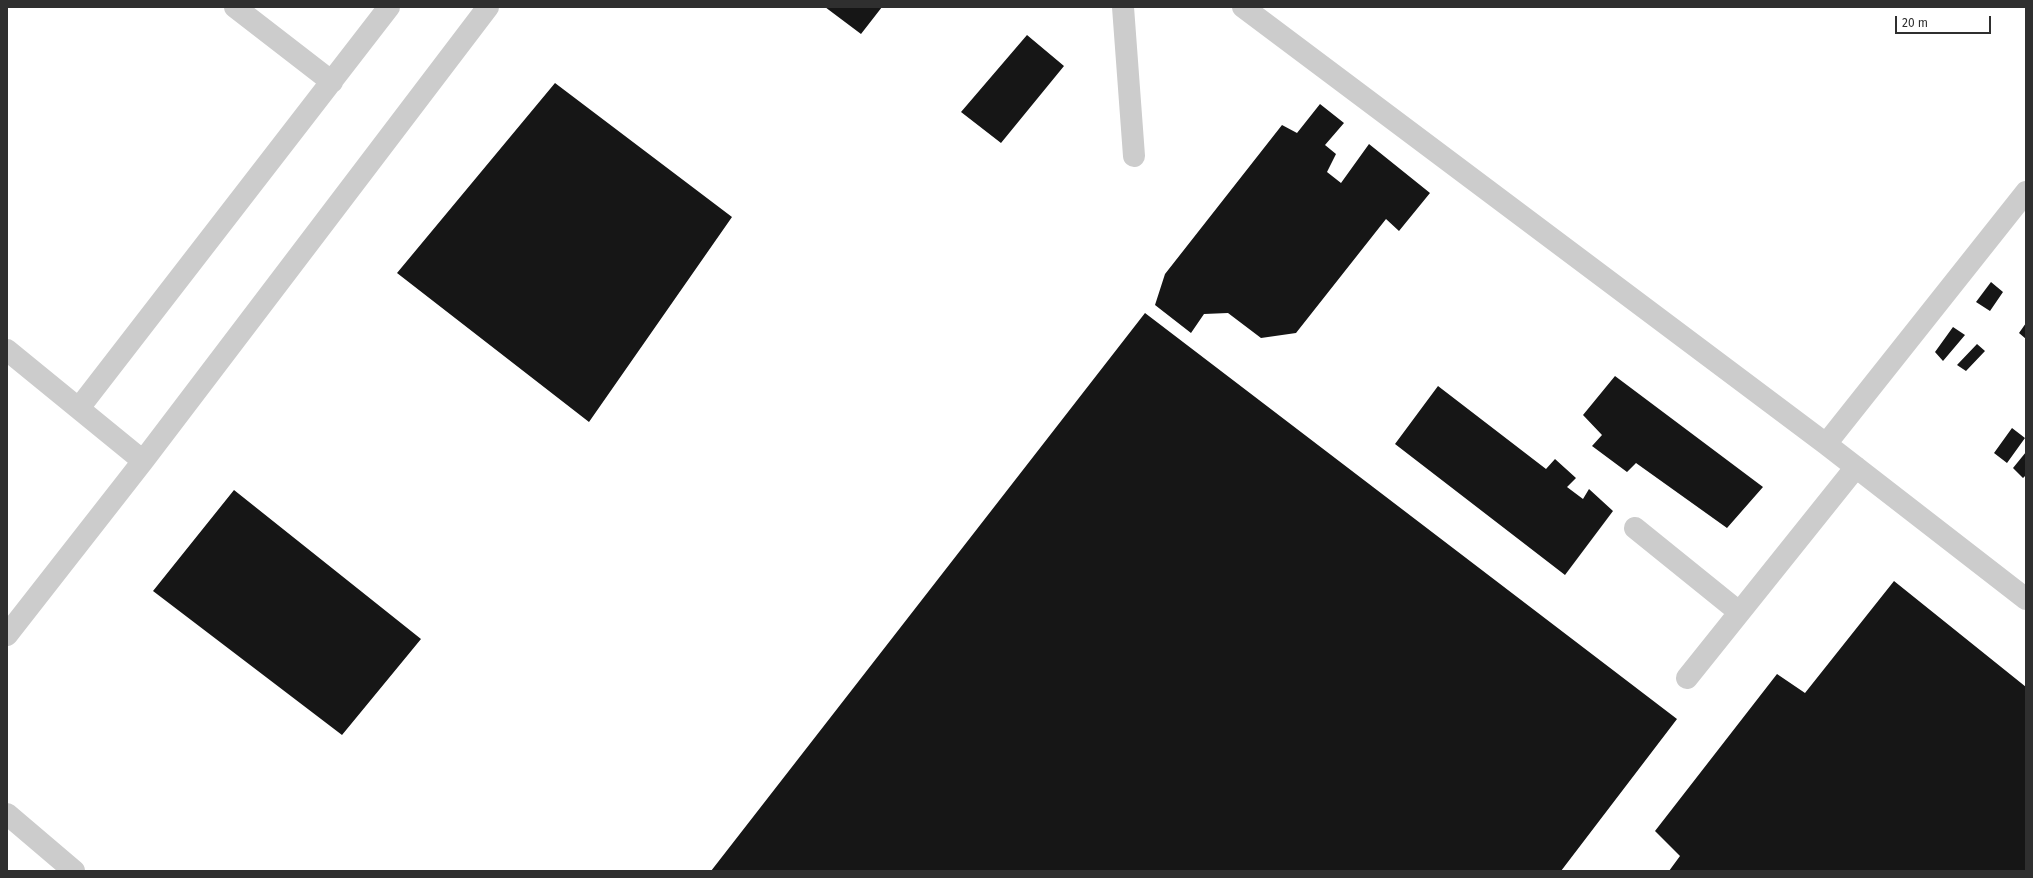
<!DOCTYPE html>
<html>
<head>
<meta charset="utf-8">
<style>
  body { margin:0 }
  #map { position:relative; width:2033px; height:878px; overflow:hidden; background:#fff; font-family:"Fira Sans",sans-serif }
  canvas { display:block }
  .frame { position:absolute; inset:0; border:8px solid #2f2f2f; pointer-events:none }
  .scale { position:absolute; left:1895px; top:16px; width:96px; height:18px; box-sizing:border-box; border:2px solid #2f2f2f; border-top:0; padding-left:5px; font-size:12px; line-height:14px; white-space:nowrap; color:#2f2f2f; -webkit-text-stroke:3px #fff; paint-order:stroke }
</style>
</head>
<body>
<div id="map">
<canvas width="2033" height="878"></canvas>
<div class="frame"></div>
<div class="scale">20 m</div>
</div>
<script>
const ctx = document.querySelector('canvas').getContext('2d');
ctx.lineJoin = 'round';
function fill(path, color) {
  ctx.fillStyle = color;
  ctx.fill(path, 'evenodd');
}
function strokePath(path, color, width, dash) {
  ctx.strokeStyle = color;
  ctx.lineWidth = width;
  ctx.lineCap = dash ? 'butt' : 'round';
  ctx.setLineDash(dash || []);
  ctx.stroke(path);
}
fill(new Path2D(`
  M825,7H882L861,34Z
  M1027,35L1064,66L1001,143L961,112Z
  M555,83L732,217L589,422L397,273Z
  M1320,104L1344,123L1325,145L1336,154L1327,172L1341,183L1369,144L1430,193L1399,231L1386,219L1296,333L1261,338L1228,313L1204,314L1191,333L1155,305L1165,274L1282,125L1297,133Z
  M1991,282L2003,292L1990,311L1976,302Z
  M1145,313L1677,719L1561,871H711Z
  M2026,323V339L2019,333Z
  M1953,327L1965,335L1943,361L1935,352Z
  M1977,344L1985,351L1966,371L1957,365Z
  M1615,376L1763,487L1727,528L1636,463L1627,472L1592,446L1602,435L1583,415Z
  M1438,386L1546,469L1555,459L1576,478L1567,487L1583,499L1589,489L1613,511L1565,575L1395,444Z
  M2012,428L2025,438L2007,463L1994,453Z
  M2026,452V475L2023,478L2013,468Z
  M234,490L421,639L342,735L153,591Z
  M1894,581L2026,687V871H1669L1680,856L1655,831L1777,674L1805,693Z`), '#161616');
strokePath(new Path2D(`
  M235,7L332,82
  M1123,7L1134,156
  M1243,7L1826,444L2026,599
  M7,350L143,461
  M79,408L389,7
  M1826,444L2026,192
  M1635,528L1739,612
  M7,635L143,461L488,7
  M1687,678L1856,467
  M7,814L74,871`), '#ccc', 22);
</script>
</body>
</html>
